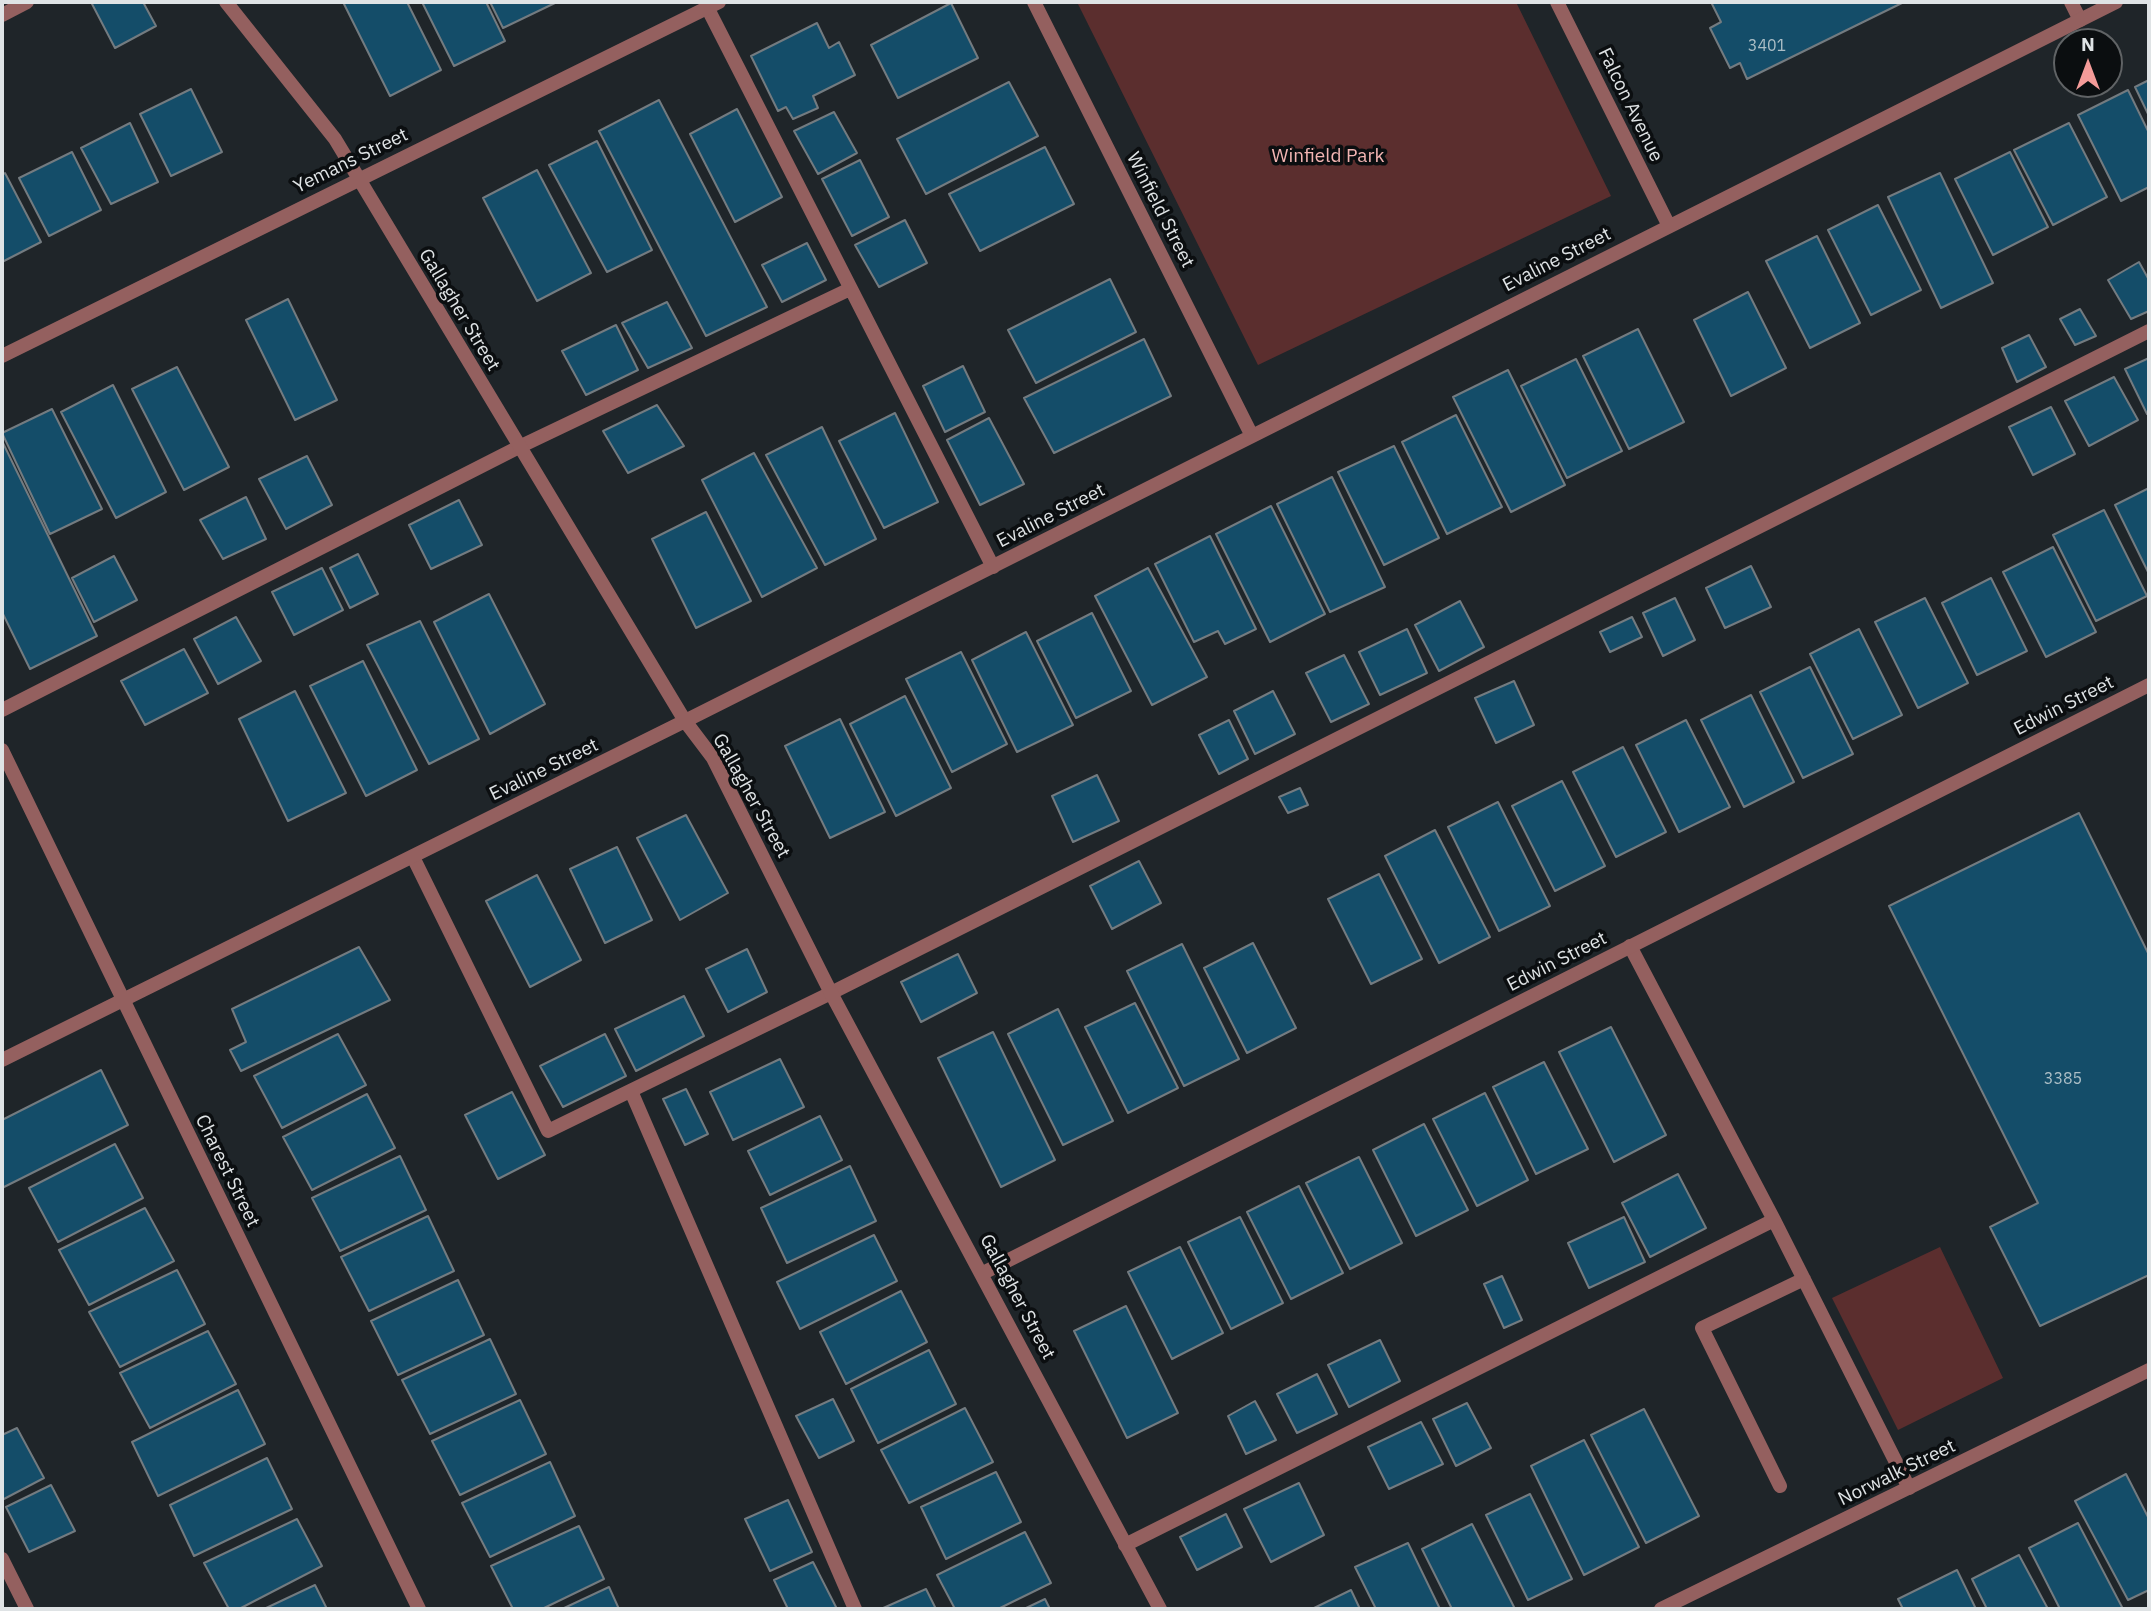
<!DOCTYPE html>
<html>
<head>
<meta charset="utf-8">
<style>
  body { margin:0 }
  #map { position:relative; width:2151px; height:1611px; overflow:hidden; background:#1f2529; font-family:"IBM Plex Sans",sans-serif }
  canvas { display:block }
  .frame { position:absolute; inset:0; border:4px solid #dfe3e5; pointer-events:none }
  .north { position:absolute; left:2053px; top:28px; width:70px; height:70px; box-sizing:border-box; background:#0b0e10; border:2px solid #606365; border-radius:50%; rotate:0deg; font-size:19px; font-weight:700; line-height:28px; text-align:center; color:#dfe3e5 }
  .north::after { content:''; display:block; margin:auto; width:24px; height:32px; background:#f59b99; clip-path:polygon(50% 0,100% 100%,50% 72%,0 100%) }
</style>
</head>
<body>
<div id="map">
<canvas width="2151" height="1611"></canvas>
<div class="frame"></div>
<div class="north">N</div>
</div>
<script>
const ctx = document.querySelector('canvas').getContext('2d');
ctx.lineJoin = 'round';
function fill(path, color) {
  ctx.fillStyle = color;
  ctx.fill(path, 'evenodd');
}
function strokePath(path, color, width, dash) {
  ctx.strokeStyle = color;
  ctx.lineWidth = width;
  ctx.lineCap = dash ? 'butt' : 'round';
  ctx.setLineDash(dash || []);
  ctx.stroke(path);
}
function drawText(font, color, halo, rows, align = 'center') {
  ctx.font = font + ' "IBM Plex Sans",sans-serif';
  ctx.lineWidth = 7;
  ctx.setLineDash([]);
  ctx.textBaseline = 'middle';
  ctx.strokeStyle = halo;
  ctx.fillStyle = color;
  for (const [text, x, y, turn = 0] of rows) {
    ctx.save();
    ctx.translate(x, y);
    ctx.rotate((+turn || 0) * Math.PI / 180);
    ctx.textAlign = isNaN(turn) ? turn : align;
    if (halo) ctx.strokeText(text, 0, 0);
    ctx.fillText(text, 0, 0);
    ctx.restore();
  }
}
fill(new Path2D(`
  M1077,2H1516L1611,196L1258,365Z
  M1940,1247L2003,1378L1898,1430L1832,1298Z`), '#5b2e2e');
const building = new Path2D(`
  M91,2H143L156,26L115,48Z
  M343,2H407L441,70L390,96Z
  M422,2H486L505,41L454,66Z
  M490,2H554L555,3L503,28Z
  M1711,2H1904L1747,79L1740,63L1730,68L1710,28L1721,22Z
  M951,3L978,58L898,98L871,45Z
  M817,23L829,48L839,42L855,75L813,96L818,108L793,119L786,107L778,111L751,56Z
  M2149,80V116L2135,87Z
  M1009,82L1038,136L926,194L897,139Z
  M191,89L222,152L171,176L140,114Z
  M2128,90L2149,133V187L2121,201L2078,115Z
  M659,100L767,307L706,336L599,131Z
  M737,109L782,197L735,222L690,134Z
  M834,112L857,153L818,174L794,131Z
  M130,123L158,182L111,204L81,148Z
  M2069,123L2107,197L2053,225L2014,150Z
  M597,141L652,250L607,272L549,165Z
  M1045,147L1074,204L980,251L949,194Z
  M72,152L101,210L49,236L19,178Z
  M2010,152L2048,227L1993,255L1955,179Z
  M860,160L889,217L852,236L822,179Z
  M537,170L591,273L537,301L483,198Z
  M5,173L41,242L2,262V175Z
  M1940,173L1993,283L1941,308L1888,197Z
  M1878,205L1921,290L1871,315L1828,230Z
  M905,220L927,263L879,287L855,245Z
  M1817,236L1860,323L1810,348L1766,261Z
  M807,243L826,280L782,302L762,265Z
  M2139,262L2149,280V311L2131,319L2108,280Z
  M1110,279L1136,332L1036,383L1008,330Z
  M1748,292L1786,368L1731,396L1694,320Z
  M288,299L337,400L295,420L246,320Z
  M667,302L692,348L648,368L622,323Z
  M2080,309L2096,336L2075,345L2060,319Z
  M616,325L638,370L586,395L562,351Z
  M1638,329L1684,422L1629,449L1583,356Z
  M2029,335L2046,367L2017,382L2002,348Z
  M1144,339L1171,396L1054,453L1024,398Z
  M2149,358V413L2147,414L2125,369Z
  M1576,359L1622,451L1567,478L1521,386Z
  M963,366L985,412L945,432L923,386Z
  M177,367L229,467L184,490L132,389Z
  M1508,370L1565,485L1511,512L1453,397Z
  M2114,377L2138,420L2089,446L2065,401Z
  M113,385L166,492L116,518L61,412Z
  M657,405L684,446L628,473L603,431Z
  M2051,407L2075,454L2033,475L2009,427Z
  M52,409L102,509L50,534L2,433Z
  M895,413L938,502L884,528L839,441Z
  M1456,415L1502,507L1447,534L1402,442Z
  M989,418L1024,484L980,505L947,440Z
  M822,427L876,539L825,565L766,455Z
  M2,441L97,636L30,669L2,612Z
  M1394,446L1439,538L1384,565L1338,472Z
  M754,453L817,568L762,597L702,480Z
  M307,456L332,505L286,529L259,479Z
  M1332,477L1385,587L1330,612L1277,504Z
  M2149,488V574L2115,505Z
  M246,497L266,539L223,559L200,520Z
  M459,500L482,545L431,569L409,525Z
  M1271,506L1325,614L1270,642L1216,534Z
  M2104,510L2147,596L2096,621L2053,535Z
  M706,512L751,601L696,628L652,539Z
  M1210,536L1256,629L1225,644L1218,631L1194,642L1155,564Z
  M2053,547L2096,632L2046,657L2003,572Z
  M358,554L378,594L350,608L330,568Z
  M114,556L137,600L94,622L72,578Z
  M1751,566L1771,607L1725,628L1706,588Z
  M322,568L343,610L294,635L272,592Z
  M1148,568L1207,677L1152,705L1095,596Z
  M1991,578L2027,651L1977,675L1942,603Z
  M489,594L545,704L490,734L434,622Z
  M1675,598L1695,640L1663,656L1643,613Z
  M1925,598L1968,683L1918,708L1875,622Z
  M1460,601L1484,647L1439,671L1415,625Z
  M1092,613L1131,691L1076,718L1037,641Z
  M236,617L261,661L218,684L194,639Z
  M1632,617L1642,637L1610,652L1600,632Z
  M420,621L479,739L429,764L367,645Z
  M1407,629L1427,673L1380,695L1359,652Z
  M1859,629L1902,715L1853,739L1810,654Z
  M1026,632L1073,725L1017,752L972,660Z
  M184,649L208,693L145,725L121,681Z
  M961,652L1007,744L952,772L906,679Z
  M1344,655L1369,704L1331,722L1306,673Z
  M363,661L417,770L366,796L310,686Z
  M1810,667L1853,754L1803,778L1760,692Z
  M1514,681L1534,725L1496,743L1475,698Z
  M295,691L346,793L288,821L239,719Z
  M1273,691L1295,734L1255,754L1234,711Z
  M1751,695L1794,782L1744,807L1701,720Z
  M905,696L951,788L896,816L850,724Z
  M840,719L885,812L830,838L785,746Z
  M1229,720L1248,759L1219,774L1199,735Z
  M1686,720L1730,807L1679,832L1636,745Z
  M1623,747L1666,832L1616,857L1573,772Z
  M1097,775L1119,821L1073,842L1052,796Z
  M1562,781L1605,866L1555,891L1512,806Z
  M1300,788L1308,805L1288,813L1279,797Z
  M1498,802L1550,906L1499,931L1448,827Z
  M2079,813L2149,955V1275L2040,1326L1990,1227L2038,1203L1889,906Z
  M686,815L728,893L680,920L637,838Z
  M1435,830L1490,937L1439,963L1385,856Z
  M617,847L652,920L605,943L570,869Z
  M1139,861L1161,903L1112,929L1090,886Z
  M1379,874L1422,959L1371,984L1328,899Z
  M537,875L581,960L530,987L486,901Z
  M1253,943L1296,1028L1247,1053L1204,968Z
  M1182,944L1239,1059L1184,1086L1127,971Z
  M359,947L390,1000L241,1071L230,1050L246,1042L232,1009Z
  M747,949L767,992L728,1012L706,969Z
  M958,954L977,993L921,1022L901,982Z
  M684,996L704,1036L636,1071L615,1029Z
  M1135,1003L1178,1088L1128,1113L1085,1027Z
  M1058,1009L1113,1121L1063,1145L1008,1034Z
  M1611,1027L1666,1135L1614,1162L1559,1052Z
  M993,1032L1055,1160L1001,1187L938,1058Z
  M338,1034L366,1085L282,1128L254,1076Z
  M605,1034L626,1076L563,1107L540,1066Z
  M780,1059L804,1107L733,1140L710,1092Z
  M1544,1062L1588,1149L1536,1174L1493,1087Z
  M101,1070L128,1125L2,1188V1120Z
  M686,1089L708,1134L685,1145L663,1099Z
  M512,1092L545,1155L498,1179L465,1115Z
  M1485,1093L1528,1180L1477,1206L1433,1119Z
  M367,1094L395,1148L312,1190L283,1137Z
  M820,1116L842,1160L770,1195L748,1151Z
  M1424,1124L1468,1210L1416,1236L1373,1150Z
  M115,1144L143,1198L58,1242L29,1188Z
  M400,1156L426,1210L340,1251L312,1198Z
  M1359,1157L1402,1243L1350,1269L1306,1183Z
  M850,1166L876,1221L787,1263L761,1208Z
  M1678,1174L1706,1228L1650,1257L1622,1203Z
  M1299,1186L1343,1273L1291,1299L1247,1212Z
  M145,1208L174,1261L89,1305L59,1250Z
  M428,1216L454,1271L369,1311L341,1257Z
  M1240,1217L1283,1303L1231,1329L1188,1242Z
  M1624,1217L1645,1262L1589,1288L1568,1243Z
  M874,1235L897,1281L800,1329L777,1282Z
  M1180,1247L1223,1333L1172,1359L1128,1272Z
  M177,1270L205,1324L120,1367L89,1312Z
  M1502,1276L1522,1320L1504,1328L1484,1284Z
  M458,1280L484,1335L398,1375L371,1321Z
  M901,1291L927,1342L846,1384L820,1332Z
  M1126,1306L1178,1413L1127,1438L1074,1331Z
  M208,1331L236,1384L150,1428L120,1373Z
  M490,1339L516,1394L430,1434L402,1380Z
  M1380,1340L1400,1381L1349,1407L1328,1365Z
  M929,1350L956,1404L878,1443L851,1389Z
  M1317,1374L1337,1414L1297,1433L1277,1394Z
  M238,1390L265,1444L158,1496L132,1442Z
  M833,1399L854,1441L819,1458L796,1416Z
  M520,1400L546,1454L460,1495L432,1441Z
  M1255,1401L1276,1440L1246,1454L1228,1416Z
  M1467,1403L1491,1448L1456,1466L1433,1419Z
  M965,1408L993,1462L909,1503L881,1450Z
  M1644,1409L1699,1516L1646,1543L1591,1435Z
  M1421,1422L1443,1464L1389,1489L1368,1447Z
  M17,1428L44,1478L2,1500V1435Z
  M1584,1440L1639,1547L1584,1575L1531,1466Z
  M267,1458L292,1509L194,1556L170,1505Z
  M550,1462L575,1516L490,1557L462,1503Z
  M996,1472L1021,1522L946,1559L921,1507Z
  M2126,1474L2149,1519V1590L2128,1600L2075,1501Z
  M1299,1483L1324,1535L1271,1562L1244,1509Z
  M51,1485L75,1531L29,1552L6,1507Z
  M1530,1494L1572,1579L1528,1600L1486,1515Z
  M788,1500L812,1552L770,1571L745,1519Z
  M1226,1514L1242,1547L1197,1570L1180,1537Z
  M297,1519L322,1566L239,1609H229L204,1563Z
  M2078,1523L2123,1609H2060L2029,1548Z
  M1472,1524L1515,1609H1452L1422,1549Z
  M579,1526L604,1579L542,1609H513L491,1566Z
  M1025,1532L1051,1583L998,1609H955L937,1575Z
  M1408,1543L1440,1609H1376L1355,1567Z
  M2019,1555L2048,1609H1987L1972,1579Z
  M813,1562L837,1609H788L774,1580Z
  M1957,1570L1976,1609H1903L1898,1599Z
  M315,1585L327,1609H264Z
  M609,1587L619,1609H562Z
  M926,1589L936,1609H881Z
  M1351,1590L1360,1609H1312Z
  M1045,1599L1050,1609H1024Z`);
fill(building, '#144d69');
strokePath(building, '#737b80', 2);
strokePath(new Path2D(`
  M2071,2L2080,20
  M707,7L993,567
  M2,15L27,2
  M2,710L519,447L850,289
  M413,857L548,1131L831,993L2149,331
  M1630,946L1774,1220L1909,1488
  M631,1091L855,1609
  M1780,1486L1702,1328L1804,1279
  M1125,1545L1774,1220
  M2,1559L27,1609`), '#94605f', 14);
strokePath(new Path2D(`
  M226,2L335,139L685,721L713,758L831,993L1160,1609
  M1034,2L1252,436
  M1557,2L1669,226
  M2,356L719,2
  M2,750L419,1609
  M2,1060L685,721L2116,2
  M983,1273L2149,685
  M1661,1609L2149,1370`), '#94605f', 14);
drawText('16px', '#acbec6', null, [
  ["3401",1767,46],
  ["3385",2063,1079]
]);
drawText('19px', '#dfe3e5', '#0b0e10', [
  ["Falcon Avenue",1630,105,64],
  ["Yemans Street",351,161,-26],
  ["Winfield Street",1160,210,63],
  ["Evaline Street",1557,260,-27],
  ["Gallagher Street",459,310,59],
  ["Evaline Street",1051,516,-27],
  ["Edwin Street",2064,706,-27],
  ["Evaline Street",544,770,-26],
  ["Gallagher Street",751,796,61],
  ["Edwin Street",1557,962,-27],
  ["Charest Street",227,1171,64],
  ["Gallagher Street",1017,1297,62],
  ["Norwalk Street",1897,1473,-26]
]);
drawText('19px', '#f3b5b3', '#0b0e10', [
  ["Winfield Park",1328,157]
]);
</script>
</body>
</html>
